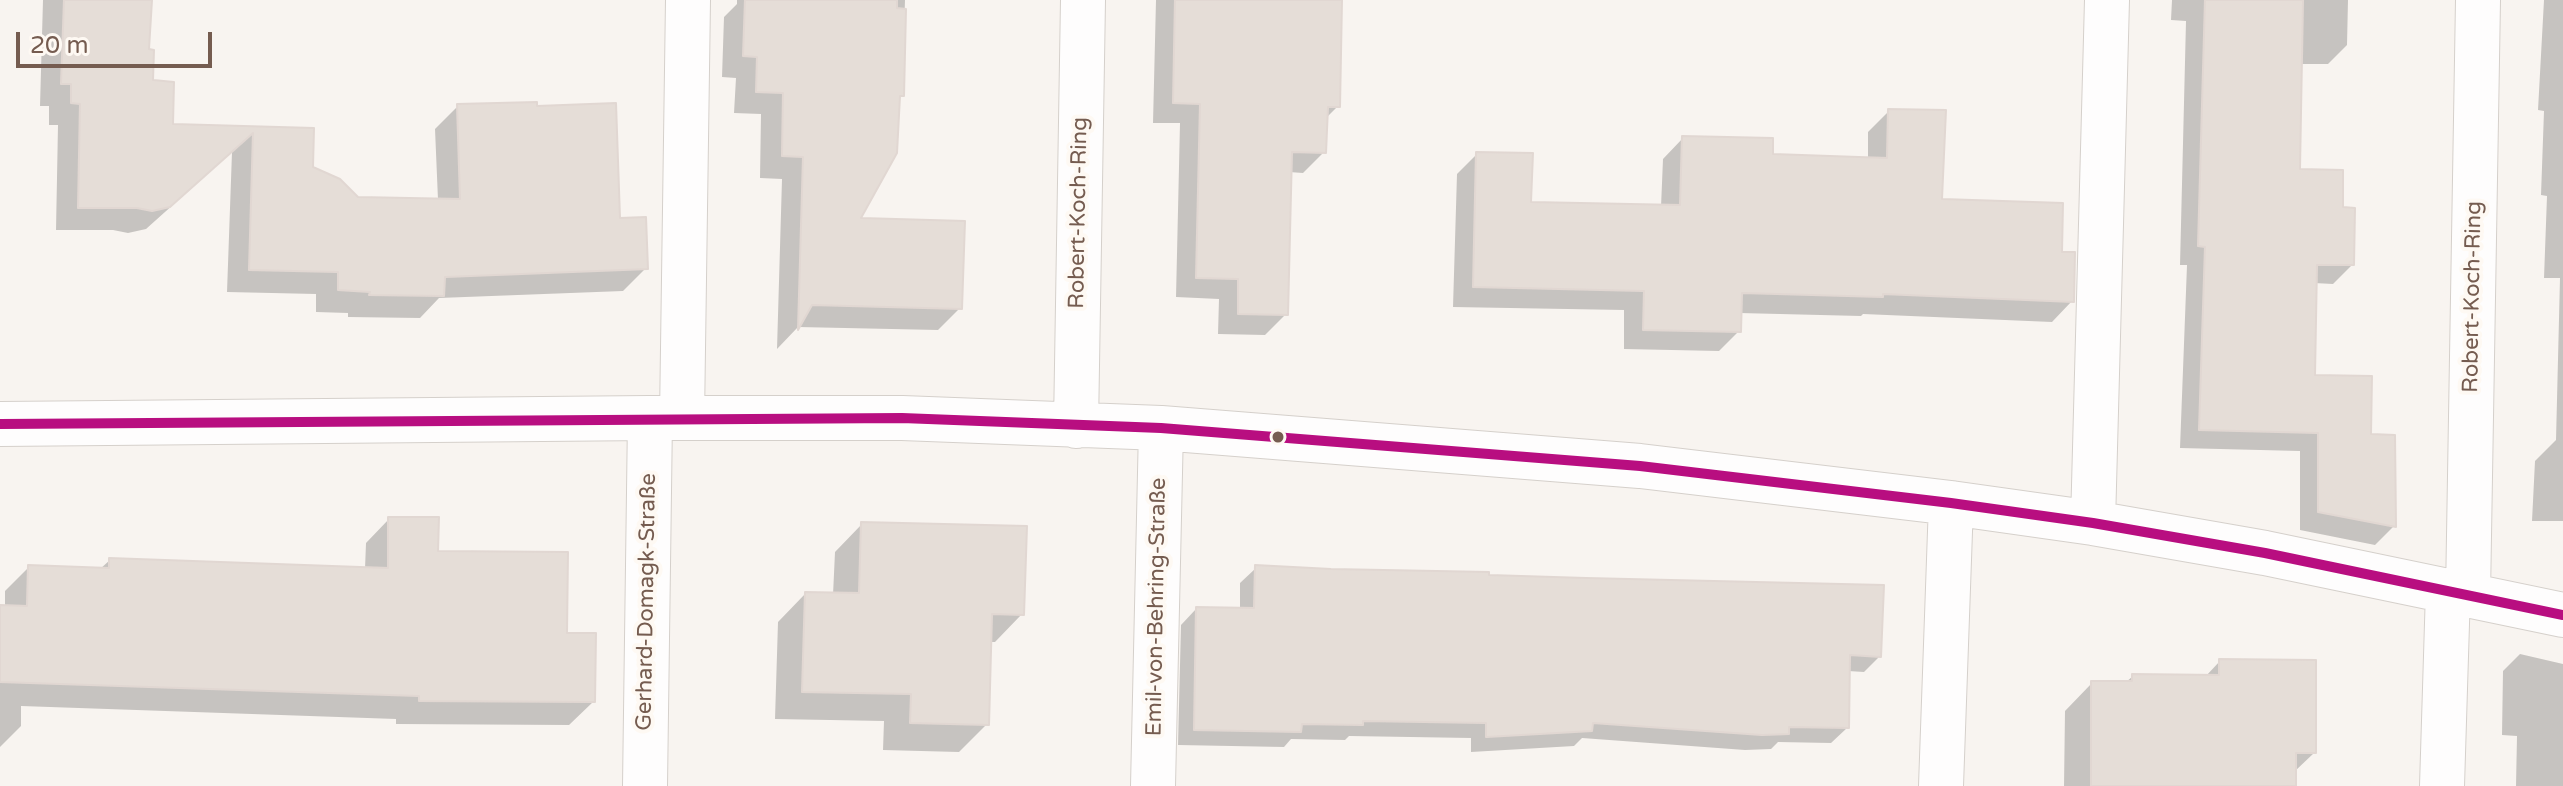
<!DOCTYPE html>
<html>
<head>
<meta charset="utf-8">
<style>
  body { margin:0 }
  #map { position:relative; width:2563px; height:786px; overflow:hidden; background:#f8f4f0; font-family:"Varela Round",sans-serif }
  canvas { display:block }
  .scale { position:absolute; left:16px; top:32px; width:196px; height:36px; box-sizing:border-box; border:4px solid #755c50; border-top:0; padding-left:10px; font-size:24px; line-height:28px; white-space:nowrap; color:#755c50; -webkit-text-stroke:6px #fef9f3; paint-order:stroke }
</style>
</head>
<body>
<div id="map">
<canvas width="2563" height="786"></canvas>
<div class="scale">20 m</div>
</div>
<script>
const ctx = document.querySelector('canvas').getContext('2d');
ctx.lineJoin = 'round';
function fill(path, color) {
  ctx.fillStyle = color;
  ctx.fill(path, 'evenodd');
}
function strokePath(path, color, width, dash) {
  ctx.strokeStyle = color;
  ctx.lineWidth = width;
  ctx.lineCap = dash ? 'butt' : 'round';
  ctx.setLineDash(dash || []);
  ctx.stroke(path);
}
function drawText(font, color, halo, rows, align = 'center') {
  ctx.font = font + ' "Varela Round",sans-serif';
  ctx.lineWidth = 8;
  ctx.setLineDash([]);
  ctx.textBaseline = 'middle';
  ctx.strokeStyle = halo;
  ctx.fillStyle = color;
  for (const [text, x, y, turn = 0] of rows) {
    ctx.save();
    ctx.translate(x, y);
    ctx.rotate((+turn || 0) * Math.PI / 180);
    ctx.textAlign = isNaN(turn) ? turn : align;
    if (halo) ctx.strokeText(text, 0, 0);
    ctx.fillText(text, 0, 0);
    ctx.restore();
  }
}
fill(new Path2D(`
  M43,0H150L147,51L151,82L171,126L311,130V169L358,199L438,200L435,129L458,106L535,108L618,220L646,268L623,291L439,298L420,318L348,317V313L316,312V294L227,292L232,152L146,229L128,233L113,230H56L58,125H49V106H40Z
  M737,0H905L902,95L898,99L858,219L960,308L938,330L798,327L777,349L782,179L760,178L761,114L734,113L736,78L722,77L724,17L737,4Z
  M1156,0H1340L1338,106L1325,119L1324,152L1303,173L1289,172L1286,314L1265,335L1218,334L1219,299L1176,297L1180,123H1153Z
  M2172,0H2348L2347,45L2328,64H2300L2298,171L2341,209L2352,265L2333,284L2314,283L2313,377L2394,526L2375,545L2300,530V451L2180,448L2187,265H2180L2186,21L2171,20Z
  M2544,0H2563V521H2532L2535,461L2556,440L2560,278H2544L2547,196L2541,195L2544,111L2538,110Z
  M1889,111L1940,201L2060,254L2072,301L2052,322L1863,314L1861,316L1739,313V331L1719,351L1624,349V310L1453,307L1457,174L1477,154L1529,204L1661,207L1663,159L1683,138L1770,156L1868,159V132Z
  M389,519L436,553L565,635L593,702L569,725L396,724V719L21,706V726L0,747V607H5V591L29,567L100,569L110,560L365,569L366,543Z
  M862,524L1022,614L995,642H989L987,724L959,752L883,750L884,721L775,719L778,622L805,594L833,595L835,552Z
  M1256,568L1487,577L1880,656L1864,672L1848,671L1847,728L1831,743L1778,742L1771,749L1745,750L1582,738L1574,746L1471,752V738L1349,736L1345,740L1291,739L1284,747L1178,745L1181,625L1196,609L1240,610V583Z
  M2520,654L2563,664V786H2516L2517,736L2502,735L2503,671Z
  M2220,661L2314,753L2294,772V786H2064L2065,711L2092,683H2125L2133,676L2205,677Z`), '#0003');
const building = new Path2D(`
  M64,0H152L149,49L154,50L153,80L174,82L173,124L314,128L313,167L340,179L358,197L460,199L457,104L537,102V106L616,103L620,218L646,217L648,269L445,277L444,296L369,295L370,292L338,290V272L249,270L253,133L170,207L152,211L137,208H78L80,104L71,103V84H61Z
  M745,0H897V8L906,9L904,96H900L897,153L861,218L965,221L962,309L812,305L798,330L803,157L782,156L783,93L756,92L757,57L743,56Z
  M1175,0H1342L1340,107H1328L1326,153L1292,152L1288,315L1238,314V279L1196,278L1200,104L1173,103Z
  M2205,0H2303L2300,169L2343,170V207L2355,208L2354,265H2317L2315,375L2372,376L2371,434L2395,435L2396,527L2318,512V433L2199,430L2205,247L2198,246Z
  M1888,109L1946,110L1942,199L2063,203L2062,252H2075L2074,302L1883,294V297L1742,293L1741,332L1643,330L1644,291L1473,287L1476,152L1533,153L1531,202L1680,205L1682,136L1773,138V154L1887,158Z
  M388,517H439L438,551L568,552L567,633H596L595,702L419,701V696L0,682V605L27,606L28,565L109,568V558L388,568Z
  M861,522L1027,526L1024,615L992,614L989,725L910,723L911,694L802,692L805,592L859,593Z
  M1255,565L1331,569L1489,572V575L1586,578L1884,585L1881,657L1850,655L1849,728L1789,727V734L1762,735L1593,723L1592,731L1486,737V723L1363,721V725L1302,724L1301,732L1194,730L1196,607L1254,608Z
  M2219,659L2316,660V753H2296V786H2091V681H2132V674L2219,675Z`);
fill(building, '#e5ddd7');
strokePath(building, '#e1d7d2', 2);
const minor = new Path2D(`
  M682,418L688,0
  M0,424L650,418H902L1161,428L1640,466L1951,503L2093,523L2265,553L2563,615
  M1076,426L1083,0
  M2093,523L2107,0
  M2468,595L2478,0
  M645,786L650,418
  M1153,786L1161,428
  M1941,786L1951,503
  M2442,786L2448,591`);
strokePath(minor, '#d5d0cb', 46);
strokePath(minor, '#fefdfd', 44);
strokePath(new Path2D(`
  M0,424L902,418L1161,428L1640,466L1951,503L2093,523L2265,553L2563,615`), '#b80e80', 10);
for (const [x, y, r, color] of [
  [1278,437,7,"#755c50"]
]) {
  const dot = new Path2D();
  dot.arc(x, y, r, 0, 2 * Math.PI);
  ctx.fillStyle = color;
  ctx.fill(dot);
  strokePath(dot, '#fef9f3', 3);
}
drawText('22px', '#755c50', '#fef9f3', [
  ["Robert-Koch-Ring",1079,213,-89],
  ["Robert-Koch-Ring",2473,297,-89],
  ["Gerhard-Domagk-Straße",647,602,-89],
  ["Emil-von-Behring-Straße",1157,607,-89]
]);
</script>
</body>
</html>
